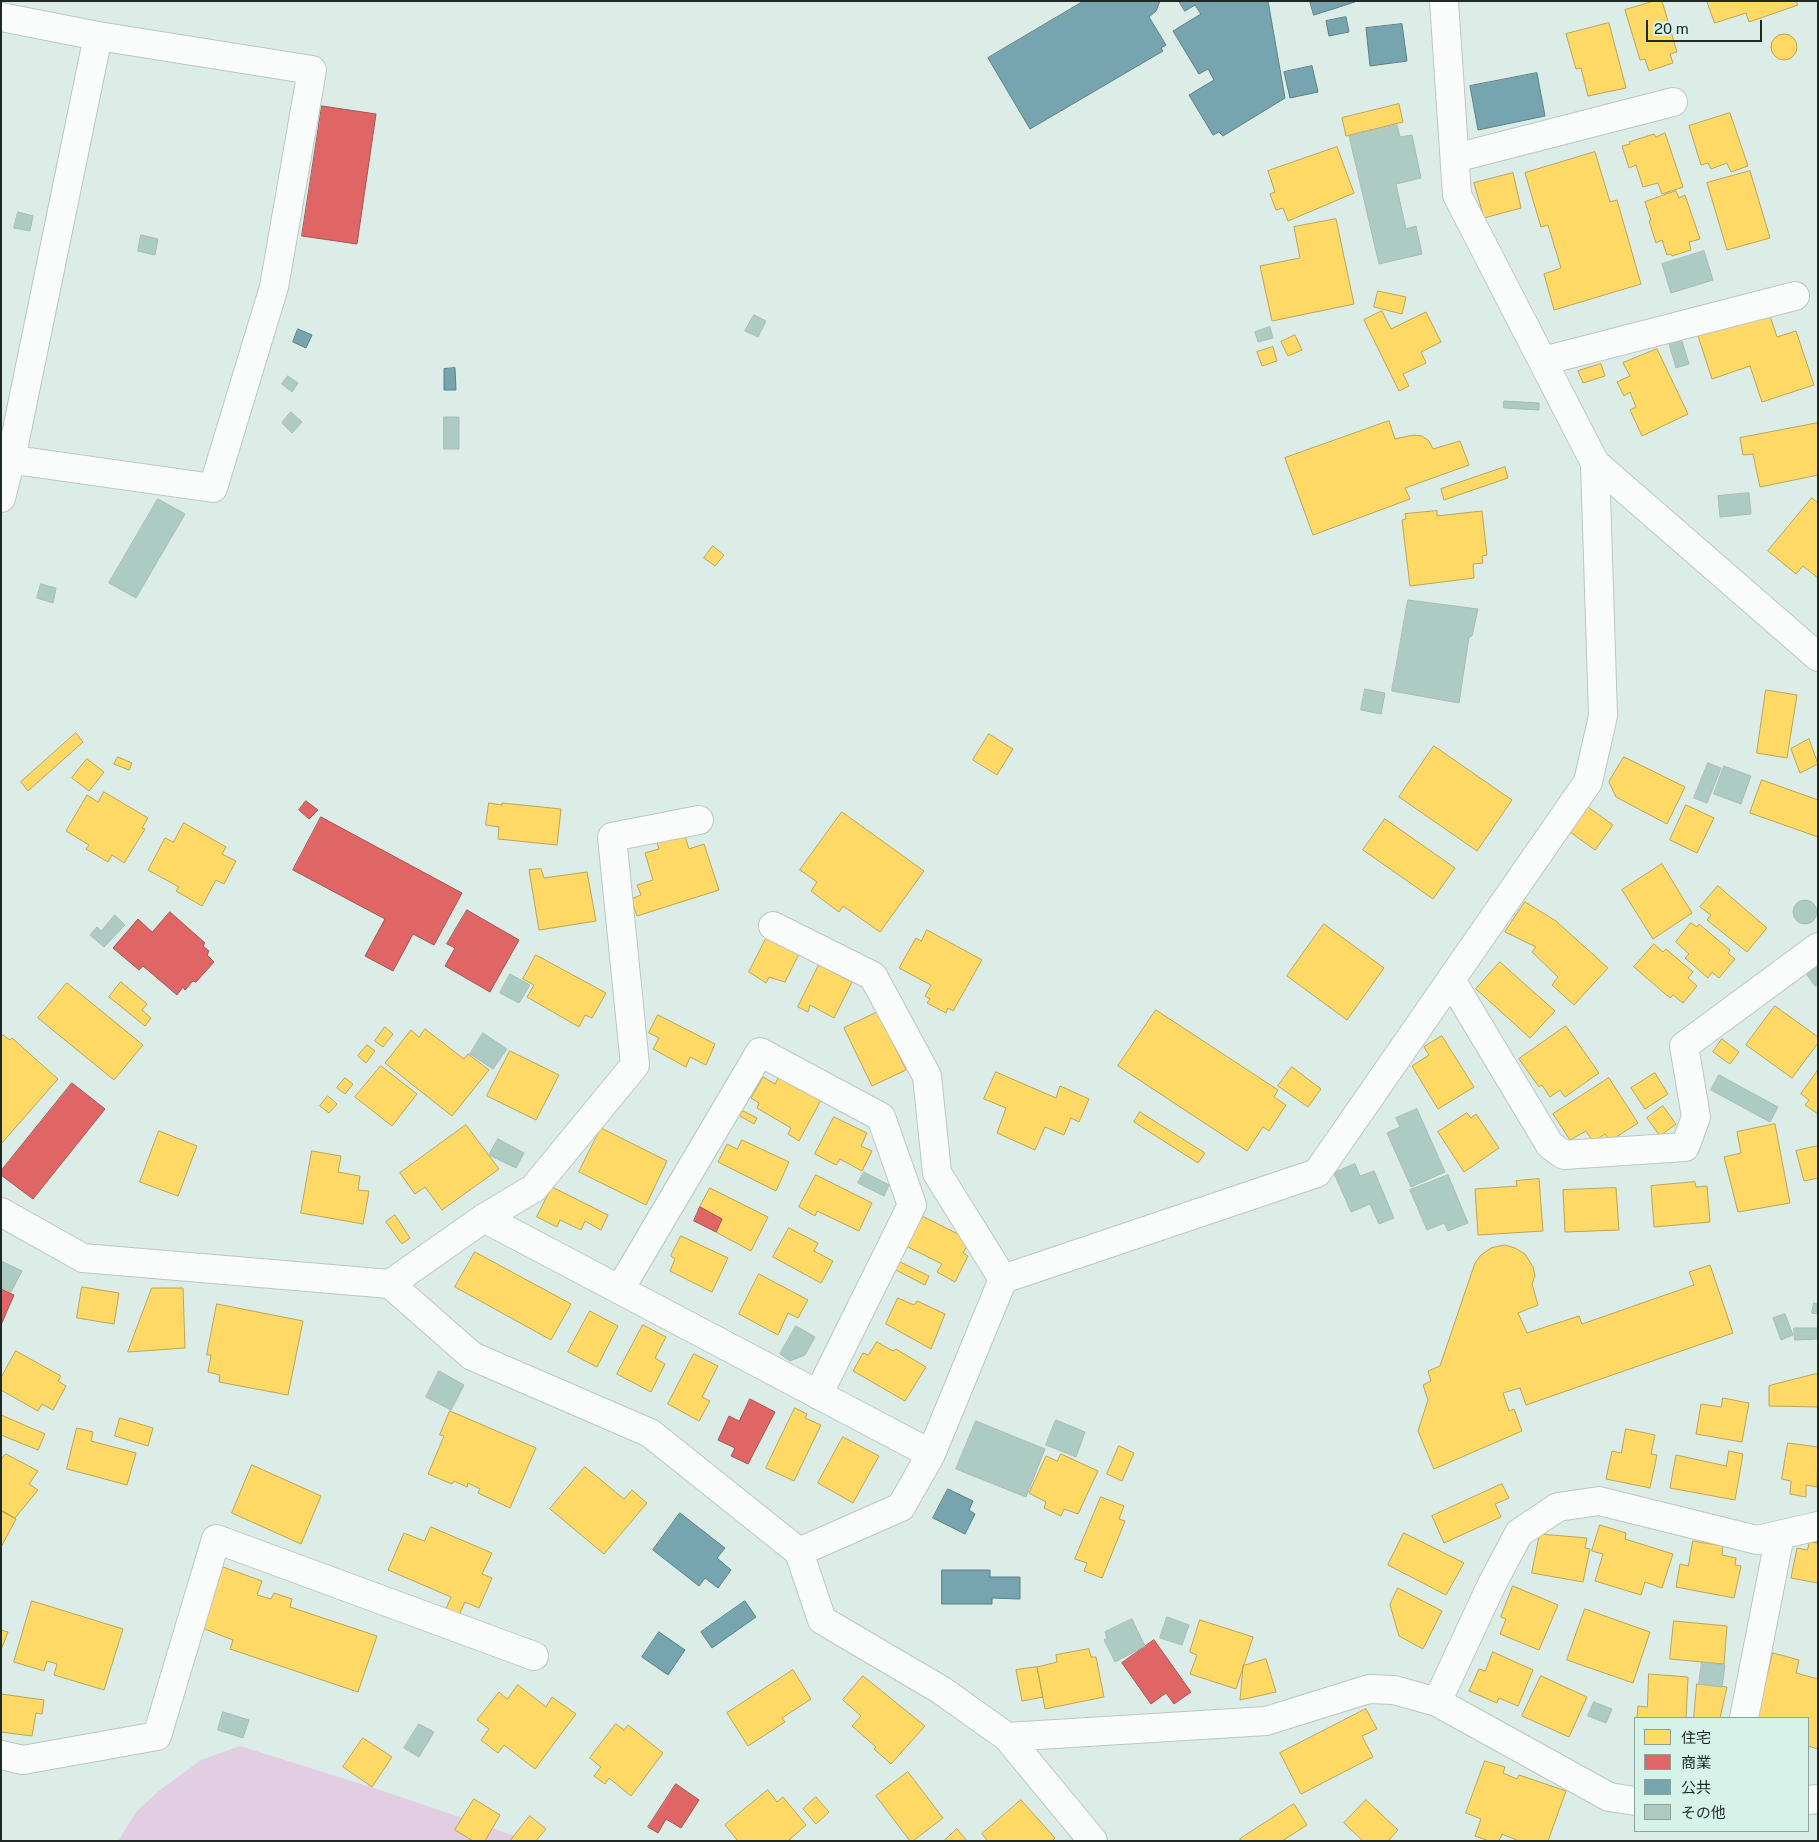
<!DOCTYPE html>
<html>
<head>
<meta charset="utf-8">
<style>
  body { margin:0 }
  #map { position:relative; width:1819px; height:1842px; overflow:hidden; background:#dcede7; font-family:"Public Sans","Noto Sans JP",sans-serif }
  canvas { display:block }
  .frame { position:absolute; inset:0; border:2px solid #1e2926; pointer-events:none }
  .legend { position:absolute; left:1634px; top:1717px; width:175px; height:115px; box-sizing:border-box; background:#d6f3ea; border:1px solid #8ca29c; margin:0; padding:6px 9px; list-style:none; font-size:15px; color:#1e2926 }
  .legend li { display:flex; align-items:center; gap:10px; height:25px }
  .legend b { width:25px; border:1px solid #8ca29c }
  .scale { position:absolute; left:1646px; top:20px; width:116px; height:22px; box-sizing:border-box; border:2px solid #1e2926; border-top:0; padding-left:6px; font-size:15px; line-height:18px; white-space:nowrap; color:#1e2926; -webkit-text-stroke:4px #d6f3ea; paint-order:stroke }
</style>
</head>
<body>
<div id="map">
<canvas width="1819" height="1842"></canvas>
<div class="frame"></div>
<ul class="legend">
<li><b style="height:14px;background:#ffd966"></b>住宅</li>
<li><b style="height:14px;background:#e06666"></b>商業</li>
<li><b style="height:14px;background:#76a5af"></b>公共</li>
<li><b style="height:14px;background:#abcbc3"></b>その他</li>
</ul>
<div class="scale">20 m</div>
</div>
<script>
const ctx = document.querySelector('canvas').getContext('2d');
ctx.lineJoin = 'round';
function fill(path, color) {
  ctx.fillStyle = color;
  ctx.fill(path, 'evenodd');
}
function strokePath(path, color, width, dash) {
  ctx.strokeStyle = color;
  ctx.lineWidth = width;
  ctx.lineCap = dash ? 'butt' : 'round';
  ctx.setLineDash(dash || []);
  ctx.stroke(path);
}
fill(new Path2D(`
  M240,1746L377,1789L530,1841H118L137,1811L160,1790L201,1760Z`), '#e2cde2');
const homes = new Path2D(`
  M1654,1H1662L1677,52L1670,54L1673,63L1649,71L1645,59L1640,60L1625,10Z
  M1707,1H1796L1798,5L1749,22L1746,13L1715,23Z
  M1609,23L1626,88L1588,96L1581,68L1576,69L1566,34Z
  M1771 47a13 13 0 1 1 26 0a13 13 0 1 1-26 0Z
  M1399,104L1403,122L1346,136L1342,118Z
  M1730,113L1748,166L1731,172L1727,163L1711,169L1708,163L1701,165L1689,126Z
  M1665,133L1683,187L1662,194L1658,183L1643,187L1636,165L1629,168L1622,146L1630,144L1629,142L1654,134L1656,137Z
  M1337,147L1354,193L1288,221L1283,208L1276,210L1270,194L1275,192L1268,171Z
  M1595,152L1610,202L1617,200L1641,284L1554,310L1544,274L1561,268L1548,225L1541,227L1525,173Z
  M1750,171L1770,238L1727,250L1707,183Z
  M1513,173L1521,208L1484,218L1474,183Z
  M1676,191L1679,198L1685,195L1700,239L1689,242L1691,250L1672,256L1671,254L1667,255L1662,240L1656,243L1649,221L1651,220L1645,202Z
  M1336,219L1354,304L1272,321L1260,266L1300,258L1294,227Z
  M1378,291L1406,297L1402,314L1374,307Z
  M1382,311L1391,329L1426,312L1441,342L1421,352L1426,363L1403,374L1409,386L1399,391L1364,320Z
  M1769,313L1777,337L1796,331L1814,385L1762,402L1750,366L1712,379L1698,336Z
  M1295,335L1302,350L1288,356L1281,342Z
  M1273,347L1277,361L1262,366L1257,352Z
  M1657,349L1688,414L1642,436L1630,410L1636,407L1630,392L1624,396L1617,382L1630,376L1623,363Z
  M1601,364L1605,376L1583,383L1578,371Z
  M1389,421L1395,439L1413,435L1422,436L1429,441L1433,449L1460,441L1469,465L1405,488L1410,499L1313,535L1285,458Z
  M1818,423V475L1760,487L1753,454L1743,455L1740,438Z
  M1505,467L1508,478L1444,500L1441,489Z
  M1812,498L1818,503V578L1803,566L1796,574L1768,551Z
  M1437,511V516L1482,511L1487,555L1482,556L1483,563L1473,564L1474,578L1410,586L1402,520L1406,519L1405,514Z
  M713,546L724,555L715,566L704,558Z
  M1766,690L1797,695L1787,758L1757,753Z
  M76,733L83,742L28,791L21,782Z
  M989,734L1013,749L997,775L973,760Z
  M1809,739L1818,764L1800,773L1791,749Z
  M1434,746L1512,800L1477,851L1399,797Z
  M118,757L132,763L129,770L114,764Z
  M1624,757L1685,787L1667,824L1616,797L1609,782Z
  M87,759L104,772L89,791L72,778Z
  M1762,780L1818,800V837L1750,813Z
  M104,792L148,818L142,828L145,829L124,863L112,855L108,862L86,849L89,845L66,831L87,795L98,802Z
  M489,803L502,805V803L561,809L557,845L498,839L499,827L486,825Z
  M1686,805L1714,818L1697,853L1670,840Z
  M1588,807L1613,825L1595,850L1570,832Z
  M842,812L924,871L880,932L843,906L839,912L811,891L817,882L800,870Z
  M1385,819L1455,868L1433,899L1363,850Z
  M184,823L226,847L222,854L236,861L224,884L216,880L202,906L176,891L179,887L148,870L165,838L173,842Z
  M683,830L689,849L704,844L719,890L637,916L631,899L641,895L637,885L653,880L645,853L659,849L656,839Z
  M1662,864L1692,913L1653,939L1622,890Z
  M541,869L544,878L587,872L596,921L539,930L529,870Z
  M1718,886L1767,928L1747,952L1707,920L1711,915L1700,907Z
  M1525,902L1556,921L1608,968L1574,1005L1552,985L1558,977L1532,952L1536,947L1505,932Z
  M1691,923L1697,927L1699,924L1730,950L1728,953L1735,959L1719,978L1712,972L1708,978L1685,958L1689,954L1676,942Z
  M1324,924L1384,968L1347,1020L1287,976Z
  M927,930L982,960L953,1011L948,1008L946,1013L927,1003L930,999L925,996L931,985L899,968L916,938L921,941Z
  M769,933L801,950L785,982L769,977L766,983L749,972Z
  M1654,944L1663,952L1666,949L1693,972L1688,978L1697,986L1683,1003L1673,995L1670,998L1634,967Z
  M536,955L606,993L592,1018L585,1015L579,1027L527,997L534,985L523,979Z
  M1500,962L1555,1011L1530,1038L1476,989Z
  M819,965L852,982L834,1018L810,1005L808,1012L798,1007Z
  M121,982L147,1004L142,1010L151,1018L145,1026L109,997Z
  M67,983L143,1045L114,1080L38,1018Z
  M1775,1006L1818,1037V1043L1792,1078L1746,1045Z
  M1156,1010L1278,1090L1274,1097L1286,1105L1269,1131L1263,1127L1247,1151L1118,1066Z
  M878,1012L906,1070L872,1086L844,1028Z
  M658,1015L715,1044L706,1065L690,1057L686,1067L653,1049L659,1038L649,1033Z
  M1566,1026L1599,1073L1565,1097L1560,1090L1550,1097L1542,1085L1539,1087L1519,1059Z
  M385,1027L393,1034L383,1047L375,1041Z
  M425,1029L464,1059L468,1054L489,1070L452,1116L385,1063L411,1030L419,1037Z
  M3,1035L10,1040L12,1038L58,1079L1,1144V1037Z
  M1442,1036L1474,1087L1438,1109L1412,1066L1429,1055L1424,1047Z
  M1722,1039L1739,1052L1730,1064L1713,1052Z
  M367,1045L375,1051L366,1063L358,1056Z
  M510,1051L559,1075L536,1120L487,1096Z
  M381,1066L417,1094L392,1126L355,1097Z
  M1292,1067L1321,1089L1308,1107L1278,1086Z
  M1818,1070V1114L1805,1105L1809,1100L1801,1094Z
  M996,1072L1056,1098L1060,1086L1089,1099L1079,1122L1071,1118L1064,1135L1045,1127L1035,1150L997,1133L1006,1108L984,1099Z
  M1655,1073L1668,1094L1645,1109L1631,1088Z
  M780,1074L821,1100L799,1141L788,1134L791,1128L757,1108L759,1103L751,1098L763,1077L775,1084Z
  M345,1078L353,1084L345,1094L337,1088Z
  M1609,1078L1638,1123L1610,1141L1605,1134L1593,1142L1586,1131L1570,1140L1553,1114Z
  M328,1096L337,1104L329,1113L320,1106Z
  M1663,1106L1676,1124L1660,1136L1647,1118Z
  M743,1111L757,1118L754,1124L740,1116Z
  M1140,1112L1205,1153L1198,1163L1134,1122Z
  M1467,1113L1471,1118L1476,1114L1499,1148L1464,1172L1438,1132Z
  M834,1117L867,1133L861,1146L872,1151L862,1171L840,1159L836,1165L815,1154Z
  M1775,1124L1790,1203L1738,1212L1724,1157L1741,1153L1737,1132Z
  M466,1125L499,1169L442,1210L425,1187L415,1194L400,1173Z
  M601,1128L667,1161L646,1205L579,1172Z
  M159,1131L197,1146L178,1196L140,1182Z
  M742,1140L789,1162L776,1191L718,1162L727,1144L737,1149Z
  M1818,1146V1178L1804,1181L1796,1151Z
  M312,1151L341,1156L338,1172L360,1176L358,1190L369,1191L363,1224L301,1213Z
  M816,1175L872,1203L859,1231L817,1211L815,1216L799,1207Z
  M1539,1179L1543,1231L1478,1235L1475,1189L1517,1186L1516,1181Z
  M1695,1182L1696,1187L1707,1186L1710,1222L1654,1227L1651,1186Z
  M552,1187L608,1215L601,1230L585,1221L581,1230L560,1220L557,1227L537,1217Z
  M710,1188L768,1217L751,1251L716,1232L722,1219L700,1207Z
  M1616,1188L1619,1230L1565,1232L1563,1190Z
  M395,1215L410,1238L402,1244L386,1222Z
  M920,1215L970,1240L963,1253L968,1256L955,1282L937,1272L942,1264L904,1245Z
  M789,1228L818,1243L814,1251L833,1261L821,1283L773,1257Z
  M681,1236L728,1258L712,1292L670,1271L675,1259L671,1256Z
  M1505,1245L1515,1248L1525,1254L1533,1267L1535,1276L1532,1284L1538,1305L1518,1313L1527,1333L1579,1316L1582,1324L1694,1285L1689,1272L1710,1265L1733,1333L1526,1405L1520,1388L1503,1393L1509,1411L1514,1409L1522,1431L1434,1469L1418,1431L1428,1400L1423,1385L1431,1381L1428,1371L1440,1366L1475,1263L1481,1255L1491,1248Z
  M475,1252L571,1304L551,1340L455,1287Z
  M896,1260L929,1276L925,1285L892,1268Z
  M759,1274L808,1300L798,1318L788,1313L778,1335L739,1314Z
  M82,1287L119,1293L114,1324L77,1318Z
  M152,1288H183L185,1348L128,1352Z
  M898,1298L914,1305L917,1301L945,1314L931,1349L886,1324Z
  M217,1304L303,1321L288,1395L219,1382L220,1375L208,1372L211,1355H207Z
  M590,1311L618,1326L597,1367L568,1352Z
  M643,1325L666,1337L655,1358L665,1364L651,1392L617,1374Z
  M877,1342L893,1351L896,1349L926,1367L905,1401L853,1371L863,1353L868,1355Z
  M16,1351L61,1376L58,1381L66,1386L53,1410L42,1404L38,1411L1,1390V1378Z
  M694,1354L718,1366L702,1397L710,1401L699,1421L668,1404Z
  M1815,1374H1818V1407L1769,1406V1386Z
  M1723,1398L1749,1403L1742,1442L1696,1434L1701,1404L1721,1407Z
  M795,1408L807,1414L805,1418L821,1425L794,1481L766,1468Z
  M450,1411L536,1448L510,1508L478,1493L480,1489L468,1483L467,1487L454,1481L452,1484L428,1474L444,1436L440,1435Z
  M1,1415L45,1434L38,1450L1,1435Z
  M120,1418L153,1428L148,1446L115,1436Z
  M77,1428L93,1432L91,1441L136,1453L127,1485L67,1469Z
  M1626,1429L1655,1435L1651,1454L1657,1455L1650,1488L1606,1479L1612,1451L1621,1453Z
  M843,1437L879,1456L853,1503L818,1483Z
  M1788,1443L1818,1447L1817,1487L1806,1485V1497L1790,1494L1791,1481L1782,1479Z
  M1119,1446L1134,1453L1122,1481L1107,1474Z
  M1729,1451L1743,1454L1735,1500L1670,1488L1676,1455L1726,1466Z
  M6,1454L38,1471L29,1484L38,1490L15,1518L1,1510V1460Z
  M1061,1454L1098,1471L1078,1514L1064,1509L1061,1516L1044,1508L1046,1502L1029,1493L1046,1456L1057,1461Z
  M252,1465L321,1496L301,1544L232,1513Z
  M585,1467L624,1499L632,1490L647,1503L604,1554L550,1509Z
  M1502,1484L1509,1498L1495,1504L1501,1517L1444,1543L1432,1516Z
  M1101,1497L1124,1506L1119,1519L1125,1521L1102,1578L1084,1571L1087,1563L1075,1559Z
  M1,1511L16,1519L1,1547Z
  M1600,1525L1626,1533L1625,1539L1673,1554L1662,1588L1645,1582L1641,1595L1595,1581L1603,1554L1592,1551Z
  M431,1527L492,1553L482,1574L492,1578L479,1608L465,1602L459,1615L446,1609L451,1597L388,1570L404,1533L424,1541Z
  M1404,1533L1464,1563L1446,1595L1388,1565Z
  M1540,1534L1587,1538L1585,1548L1590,1549L1583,1582L1532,1573Z
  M1693,1541L1723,1546L1722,1555L1736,1558L1735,1565L1741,1566L1734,1598L1676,1587L1680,1564L1688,1566Z
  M1810,1542L1818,1543V1583L1791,1578L1797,1548L1807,1550Z
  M223,1567L262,1581L257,1595L271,1599L274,1593L292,1599L290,1607L377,1636L358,1692L230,1649L233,1640L202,1628Z
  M1513,1586L1558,1605L1539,1650L1500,1634L1506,1619L1501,1617Z
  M1398,1588L1442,1611L1423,1649L1399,1636L1390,1605Z
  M32,1601L123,1629L104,1690L54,1675L57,1664L47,1661L44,1671L14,1662Z
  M1585,1609L1650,1632L1633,1683L1567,1660Z
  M1200,1620L1253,1637L1236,1689L1190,1674L1197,1655L1190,1652Z
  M1674,1621L1727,1626L1724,1664L1670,1659Z
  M1,1630L8,1632L1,1650Z
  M1089,1649L1091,1657H1096L1104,1697L1045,1709L1037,1667L1057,1662L1056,1655Z
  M1493,1652L1533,1670L1518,1706L1499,1698L1497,1703L1469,1691L1479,1669L1485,1671Z
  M1773,1653L1799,1660L1796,1673L1818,1679V1749L1808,1746V1718H1757Z
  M1266,1659L1276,1692L1240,1700L1243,1666Z
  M1037,1667L1043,1697L1022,1701L1016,1670Z
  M793,1670L811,1699L782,1718L785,1722L748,1746L727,1713Z
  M1649,1674L1688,1677L1686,1718H1637L1638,1706L1647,1707Z
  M863,1676L925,1726L891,1764L874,1749L876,1747L852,1726L861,1716L843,1700Z
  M1541,1676L1587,1697L1569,1737L1522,1716Z
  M1697,1684L1727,1687L1720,1718H1694Z
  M518,1685L546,1707L552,1697L576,1714L535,1769L504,1745L498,1753L481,1740L489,1729L477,1720L499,1692L507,1699Z
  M1,1694L44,1700L42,1714L36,1713L32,1736L1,1732Z
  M1366,1709L1377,1729L1362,1736L1373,1757L1301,1794L1280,1753Z
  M616,1724L624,1730L628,1725L663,1753L631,1796L609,1778L605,1784L594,1776L601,1767L590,1758Z
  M363,1738L392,1757L372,1787L343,1767Z
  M1485,1761L1505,1767L1503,1773L1517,1779L1519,1775L1566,1791L1548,1841H1519L1502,1834L1499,1841H1489L1475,1836L1481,1819L1466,1813Z
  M908,1772L943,1818L913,1841H910L876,1796Z
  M768,1790L777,1802L783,1797L806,1825L788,1841H738L725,1825Z
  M816,1797L829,1812L816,1824L803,1809Z
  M474,1799L500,1815L485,1841H473L455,1830Z
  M1021,1800L1055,1838L1052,1841H988L982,1834Z
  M1366,1800L1398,1830L1388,1841H1363L1344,1823Z
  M1294,1804L1307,1825L1282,1841H1241L1240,1839Z
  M530,1816L546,1829L536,1841H510Z
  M957,1829L967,1841H944Z`);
fill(homes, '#ffd966');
strokePath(homes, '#bca453', 1);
const shops = new Path2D(`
  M322,106L376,114L357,244L302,236Z
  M306,801L318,810L309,819L299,810Z
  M321,817L462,893L434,945L413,934L393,971L365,956L385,919L293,870Z
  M467,910L519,940L490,992L445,966L455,948L447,944Z
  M170,912L205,943L203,946L209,951L207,955L214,962L196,982L193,981L185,990L183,987L177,995L143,966L139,970L113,948L138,919L152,932Z
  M72,1083L105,1109L33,1199L1,1175V1171Z
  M700,1207L722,1219L716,1232L694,1221Z
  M1,1289L14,1295L1,1325Z
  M750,1399L775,1412L748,1464L731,1456L735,1448L718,1440L729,1416L739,1421Z
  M1154,1640L1191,1692L1174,1704L1166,1693L1151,1704L1122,1663Z
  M676,1784L699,1800L681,1828L666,1819L658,1833L648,1827Z`);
fill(shops, '#e06666');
strokePath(shops, '#a65453', 1);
const public = new Path2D(`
  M1084,1H1160L1156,11L1149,17L1166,45L1161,48L1163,51L1030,129L988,58Z
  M1179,1H1268L1285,98L1223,136L1219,132L1213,135L1189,95L1214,80L1208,69L1199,74L1173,31L1201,14L1195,5L1185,11Z
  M1310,1H1355V2L1314,15Z
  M1346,17L1349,32L1329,36L1326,21Z
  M1402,24L1407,61L1370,66L1366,28Z
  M1312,66L1318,92L1290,98L1284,72Z
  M1537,73L1545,116L1478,130L1470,86Z
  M298,329L312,335L306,348L293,342Z
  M455,368L456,390H444V369Z
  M948,1489L973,1501L969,1510L975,1514L965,1534L933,1518Z
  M680,1513L725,1548L717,1558L731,1570L718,1588L705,1578L699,1586L653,1550Z
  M942,1570H990V1577H1020V1599L992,1598V1604H942Z
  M745,1601L756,1617L712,1648L701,1632Z
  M659,1632L685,1650L668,1675L642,1657Z`);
fill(public, '#76a5af');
strokePath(public, '#5c8086', 1);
const building = new Path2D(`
  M1397,125L1400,137L1412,135L1421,178L1396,184L1406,229L1416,226L1422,254L1379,264L1349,136Z
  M18,212L33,216L30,231L14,228Z
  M141,235L158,239L155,255L138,251Z
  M1704,251L1713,280L1671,293L1662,264Z
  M754,315L766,321L758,337L745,331Z
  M1270,327L1273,338L1258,342L1255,332Z
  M1682,341L1689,364L1676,368L1669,344Z
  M288,376L298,383L292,392L282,384Z
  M1504,401L1539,403V410L1504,408Z
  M291,412L302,422L292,433L282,423Z
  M444,417H459V449H444Z
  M1749,493L1751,514L1720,517L1718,496Z
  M158,499L185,514L136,598L109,583Z
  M41,584L56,588L53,603L37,598Z
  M1408,600L1478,609L1472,636L1469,637L1459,703L1392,691Z
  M1365,689L1385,693L1381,714L1361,710Z
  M1708,763L1721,768L1707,803L1694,798Z
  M1724,766L1751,776L1741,804L1714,794Z
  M1793 912a12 12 0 1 1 24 0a12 12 0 1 1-24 0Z
  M115,915L125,925L104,947L90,935L97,927L101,931Z
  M1818,962V984L1815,986L1805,972Z
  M510,974L530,985L519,1003L500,993Z
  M483,1033L507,1049L493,1069L470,1054Z
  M1719,1075L1778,1107L1770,1122L1711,1090Z
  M1417,1109L1445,1172L1411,1187L1387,1133L1400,1127L1396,1118Z
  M498,1139L524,1153L516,1168L489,1155Z
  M1355,1164L1360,1176L1374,1171L1394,1218L1379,1224L1370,1204L1351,1212L1334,1173Z
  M864,1172L889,1185L884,1196L858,1183Z
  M1448,1175L1468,1223L1448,1231L1444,1223L1427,1230L1410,1190Z
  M1,1261L22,1271L11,1292L1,1288Z
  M1814,1303L1818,1304V1314L1812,1313Z
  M1785,1314L1793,1335L1781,1340L1773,1318Z
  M796,1326L815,1337L805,1355L790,1361L780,1354Z
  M1794,1328H1818V1339L1795,1340Z
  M439,1371L464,1385L451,1410L426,1397Z
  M1056,1420L1085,1432L1076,1457L1046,1445Z
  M976,1421L1045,1449L1026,1497L956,1469Z
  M1167,1617L1189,1625L1182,1645L1160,1638Z
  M1132,1619L1145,1646L1115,1662L1104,1640L1107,1638L1105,1632Z
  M1702,1662L1725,1665L1722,1687L1699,1684Z
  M1594,1702L1612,1709L1606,1723L1588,1716Z
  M223,1712L249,1720L243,1738L218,1730Z
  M419,1724L434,1732L419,1757L404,1748Z`);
fill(building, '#abcbc3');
strokePath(building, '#acb9b4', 1);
const minor = new Path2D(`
  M1444,1L1457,195L1595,463L1818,657
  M1,17L98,36L312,70L274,287L213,488L1,458
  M1455,158L1673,102
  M1543,361L1795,296
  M1,498L11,459L98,36
  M773,926L873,976L927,1076L937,1173L1003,1279
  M1451,980L1550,1145L1564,1155L1685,1147L1696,1117L1684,1046L1818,947
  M1,1212L83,1258L390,1284L472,1356L650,1433L799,1552L822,1620L941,1690L1007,1737L1093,1841
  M484,1218L931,1454
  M390,1284L484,1218L534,1188L635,1065L612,837L699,820
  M620,1289L760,1052L881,1117L912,1205L818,1395
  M799,1552L901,1507L931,1454L1003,1279L1317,1173L1588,782L1603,716L1595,463
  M1437,1702L1492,1584L1519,1533L1558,1507L1599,1501L1757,1540L1818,1526
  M1744,1718L1780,1535
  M1007,1737L1266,1721L1369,1689L1394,1690L1437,1702L1609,1797L1635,1801
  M1,1755L23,1760L157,1736L216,1539L534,1656
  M1808,1800L1818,1799`);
strokePath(minor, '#bac7c3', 30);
strokePath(minor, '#fafcfb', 28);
</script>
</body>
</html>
